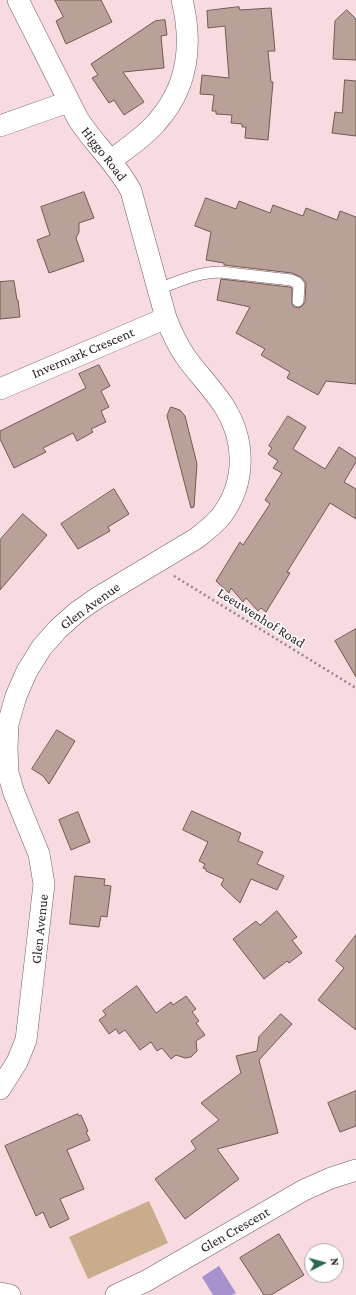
<!DOCTYPE html>
<html>
<head>
<meta charset="utf-8">
<style>
  body { margin:0 }
  #map { position:relative; width:356px; height:1295px; overflow:hidden; background:#f7dbe0; font-family:"Crimson Pro",serif }
  canvas { display:block }
  .north { position:absolute; left:304px; top:1243px; width:40px; height:40px; box-sizing:border-box; background:#fff; border:1px solid #aca7a8; border-radius:50%; rotate:84deg; font-size:11px; font-weight:700; line-height:16px; text-align:center; color:#2f2426 }
  .north::after { content:''; display:block; margin:auto; width:14px; height:18px; background:#2a6752; clip-path:polygon(50% 0,100% 100%,50% 72%,0 100%) }
</style>
</head>
<body>
<div id="map">
<canvas width="356" height="1295"></canvas>
<div class="north">N</div>
</div>
<script>
const ctx = document.querySelector('canvas').getContext('2d');
ctx.lineJoin = 'round';
function fill(path, color) {
  ctx.fillStyle = color;
  ctx.fill(path, 'evenodd');
}
function strokePath(path, color, width, dash) {
  ctx.strokeStyle = color;
  ctx.lineWidth = width;
  ctx.lineCap = dash ? 'butt' : 'round';
  ctx.setLineDash(dash || []);
  ctx.stroke(path);
}
function drawText(font, color, halo, rows, align = 'center') {
  ctx.font = font + ' "Crimson Pro",serif';
  ctx.lineWidth = 3;
  ctx.setLineDash([]);
  ctx.textBaseline = 'middle';
  ctx.strokeStyle = halo;
  ctx.fillStyle = color;
  for (const [text, x, y, turn = 0] of rows) {
    ctx.save();
    ctx.translate(x, y);
    ctx.rotate((+turn || 0) * Math.PI / 180);
    ctx.textAlign = isNaN(turn) ? turn : align;
    if (halo) ctx.strokeText(text, 0, 0);
    ctx.fillText(text, 0, 0);
    ctx.restore();
  }
}
fill(new Path2D(`
  M149,1201L168,1243L88,1279L69,1237Z`), '#c8ac8c');
fill(new Path2D(`
  M219,1266L236,1293L232,1295H213L202,1277Z`), '#a692cc');
const building = new Path2D(`
  M55,0H101L112,22L66,44L56,21L63,17Z
  M239,7L240,10L271,8L275,51H268L271,82H273L268,140L245,138L246,127H242V124L231,123L232,115L216,114V111H212L214,95L200,94L202,75L229,78L225,26L208,28L207,11Z
  M347,10L356,19V60L333,59L335,21Z
  M165,20L167,35L161,36L164,68L123,72L144,102L124,115L114,100L109,103L92,78L98,75L91,64L155,21Z
  M345,80L356,81V136L332,133L335,112L342,113Z
  M84,192L94,218L79,223V232L76,238L84,261L49,273L37,240L50,235L41,207Z
  M206,198L236,209L239,201L270,213L273,205L303,216L306,208L337,220L340,211L356,217V384L326,381L318,395L287,378L290,372L261,355L265,349L236,333L250,307L217,300L221,279L289,287L292,288V304L294,307L298,308L301,307L305,302L306,283L301,277L292,273L224,265V263L206,260L211,232L195,226Z
  M14,281L17,300H18L20,317L0,319V282Z
  M99,365L110,386L101,391L109,407L101,411L106,422L91,429L93,432L77,441L73,433L43,448L46,452L14,468L0,439V431L86,388L79,374Z
  M171,407L180,410L185,416L197,464L194,507L191,508L167,416Z
  M288,416L306,427L293,449L325,469L339,447L356,458V462L344,482L356,489V519L330,503L287,572L290,573L266,612L261,608L258,611L246,598L243,602L231,588L229,593L216,581L240,542L243,545L270,504L265,500L282,473L273,468L278,461L268,454L272,448L269,446Z
  M114,489L129,514L108,527L110,531L78,549L61,524Z
  M23,514L47,535L0,590V540Z
  M356,629V677L335,641Z
  M57,730L75,741L49,784L43,776L32,769Z
  M192,811L241,833L238,841L263,852L257,864L284,876L277,890L251,879L240,903L221,885L224,879L206,871V869L203,868L205,864L199,861L208,842L183,830Z
  M78,812L90,842L71,850L59,820Z
  M75,876L105,879L104,885L111,886L107,917L101,916L99,927L70,924Z
  M277,911L297,937L292,940L302,953L289,963L287,961L264,979L233,939L256,921L260,925Z
  M356,935V1030L318,1000L344,968L336,961Z
  M137,986L156,1013L171,1002L173,1005L186,996L196,1009L192,1012L199,1021L196,1023L205,1035L196,1041L197,1051L191,1057L185,1058L176,1055L171,1059L162,1048L157,1051L151,1042L140,1050L125,1030L119,1034L116,1029L109,1034L99,1020L106,1015L103,1011Z
  M281,1014L292,1024L259,1060L278,1133L217,1149L239,1179L185,1219L155,1179L196,1149L191,1141L219,1120L201,1103L241,1073L236,1056L257,1051L259,1037Z
  M356,1091V1126L340,1132L328,1103Z
  M78,1114L79,1116L81,1115L88,1131L86,1132L90,1140L67,1150L84,1189L60,1199L69,1219L50,1228L43,1212L36,1216L5,1146Z
  M279,1234L304,1275L271,1295H264L240,1258Z`);
fill(building, '#b9a099');
strokePath(building, '#705a53', 1);
const service = new Path2D(`
  M158,289C178,282 198,272 220,272L291,280L296,282L299,285L298,301`);
const minor = new Path2D(`
  M0,126L68,102
  M111,160C126,149 143,138 156,123C188,88 193,45 182,0
  M0,389L166,318
  M0,1089L17,1062L26,1040L44,884L39,854L14,793L8,773L7,749L8,724L16,696L27,671L42,647L58,629L77,612L97,598L197,538C206,531 215,524 222,515C246,482 246,441 224,406C212,388 197,373 185,356C177,344 171,331 166,318L131,191C117,164 94,144 78,119L18,0
  M0,1293L10,1295
  M116,1295L146,1281L304,1190L331,1178L356,1170`);
strokePath(service, '#735b60', 12);
strokePath(minor, '#735b60', 22);
strokePath(new Path2D(`
  M174,576L356,688`), '#988488', 2.5, [2, 3]);
strokePath(service, '#fff', 11);
strokePath(minor, '#fff', 21);
drawText('14px', '#2f2426', '#fff', [
  ["Higgo Road",104,154,52],
  ["Invermark Crescent",83,353,-23],
  ["Glen Avenue",90,606,-36],
  ["Leeuwenhof Road",261,618,32],
  ["Glen Avenue",40,929,-84],
  ["Glen Crescent",235,1230,-30]
]);
</script>
</body>
</html>
